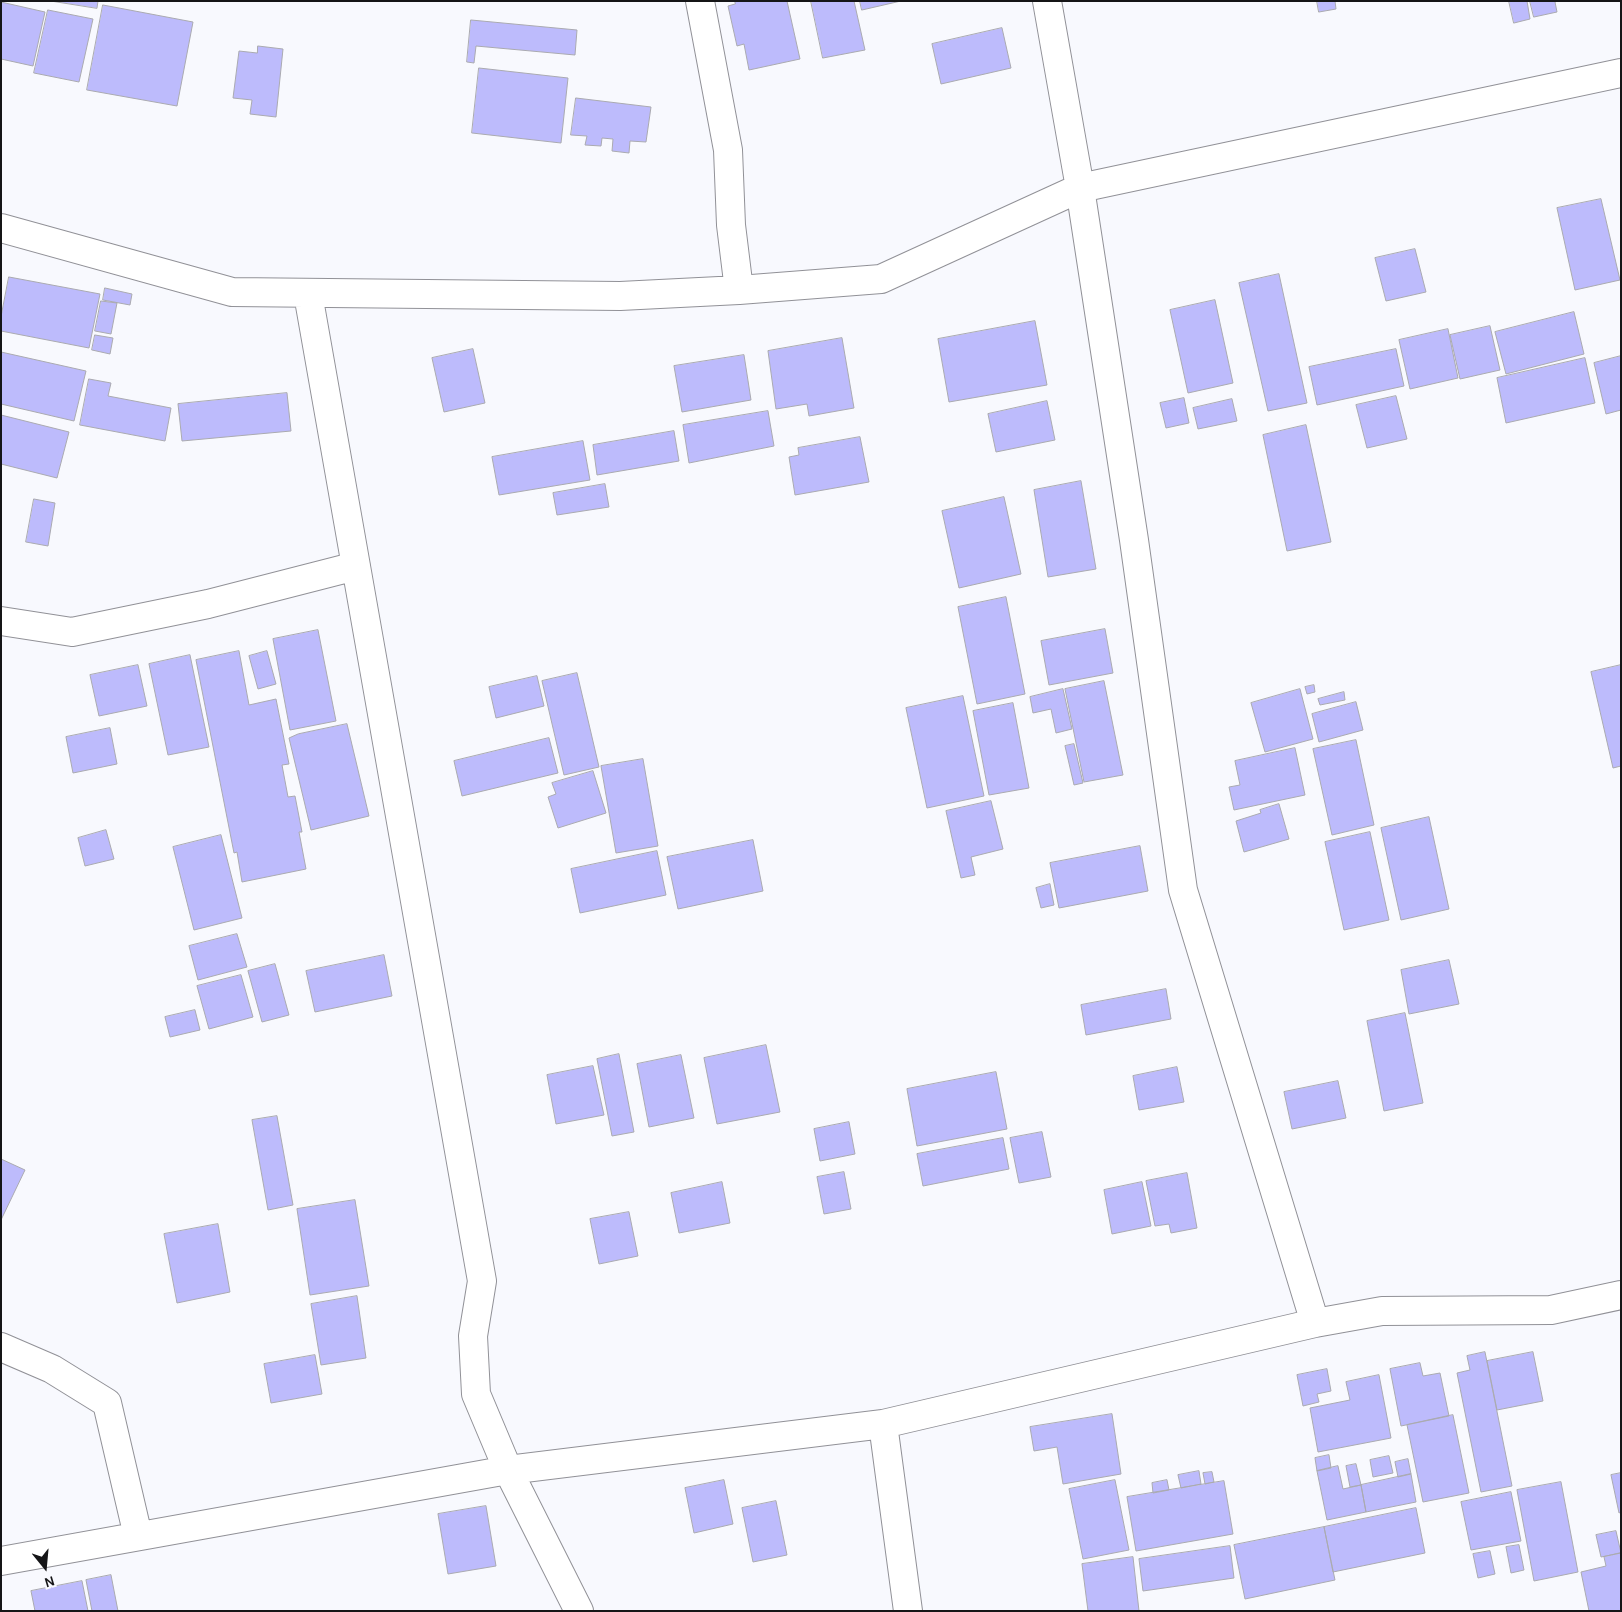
<!DOCTYPE html>
<html>
<head>
<meta charset="utf-8">
<style>
  body { margin:0 }
  #map { position:relative; width:1622px; height:1612px; overflow:hidden; background:#f8f9fe; font-family:Karla,sans-serif }
  canvas { display:block }
  .frame { position:absolute; inset:0; border:2px solid #151517; pointer-events:none }
  .north { position:absolute; left:20px; top:1542px; width:50px; height:50px; -webkit-text-stroke:4px #f8f9fe; paint-order:stroke; rotate:163deg; font-size:14px; font-weight:700; line-height:20px; text-align:center; color:#151517 }
  .north::after { content:''; display:block; margin:auto; width:18px; height:22px; background:#151517; clip-path:polygon(50% 0,100% 100%,50% 72%,0 100%) }
</style>
</head>
<body>
<div id="map">
<canvas width="1622" height="1612"></canvas>
<div class="frame"></div>
<div class="north">N</div>
</div>
<script>
const ctx = document.querySelector('canvas').getContext('2d');
ctx.lineJoin = 'round';
function fill(path, color) {
  ctx.fillStyle = color;
  ctx.fill(path, 'evenodd');
}
function strokePath(path, color, width, dash) {
  ctx.strokeStyle = color;
  ctx.lineWidth = width;
  ctx.lineCap = dash ? 'butt' : 'round';
  ctx.setLineDash(dash || []);
  ctx.stroke(path);
}
const building = new Path2D(`
  M51,1H98L97,8Z
  M735,1H787L800,59L749,70L744,44L737,46L728,6L735,4Z
  M811,1H854L865,50L823,58Z
  M860,1H901L862,10Z
  M1317,1H1335L1336,9L1319,12Z
  M1509,1H1527L1530,19L1514,23Z
  M1530,1H1557L1555,2L1557,12L1534,17Z
  M1,2L45,12L33,66L1,59Z
  M103,5L193,22L177,106L87,90Z
  M48,10L93,19L79,82L34,73Z
  M471,20L577,30L575,55L476,46L474,63L467,62Z
  M1002,28L1011,68L941,84L932,44Z
  M258,46L283,49L276,117L250,114L252,100L233,98L239,51L257,53Z
  M479,68L568,78L561,143L472,133Z
  M576,98L651,107L646,142L630,141L629,153L612,151L613,139L602,138L601,146L585,145L587,136L571,135Z
  M1601,199L1620,280L1575,290L1557,208Z
  M1415,249L1426,292L1386,301L1375,258Z
  M1279,274L1307,403L1268,411L1239,283Z
  M9,277L100,294L89,348L1,331V317Z
  M105,288L132,294L130,305L103,300Z
  M1215,300L1233,383L1188,393L1170,310Z
  M101,301L117,303L111,334L95,331Z
  M1574,312L1584,354L1506,374L1495,332Z
  M1035,321L1047,385L949,402L938,339Z
  M1490,326L1500,370L1460,379L1450,335Z
  M1448,329L1458,378L1410,389L1399,340Z
  M95,335L113,338L110,354L92,350Z
  M842,338L854,408L809,416L807,404L776,409L768,351Z
  M473,349L485,403L444,412L432,358Z
  M1396,349L1404,386L1317,405L1309,367Z
  M1,352L86,371L74,421L1,404Z
  M744,355L751,400L682,412L674,366Z
  M1621,356V410L1606,414L1594,363Z
  M1585,358L1595,403L1506,423L1497,378Z
  M89,379L111,383L108,396L171,408L165,441L80,425Z
  M287,393L291,431L182,441L178,404Z
  M1396,396L1407,439L1367,448L1356,405Z
  M1184,398L1189,423L1166,428L1160,403Z
  M1232,399L1237,421L1198,429L1193,408Z
  M1047,401L1055,440L996,452L988,414Z
  M768,411L774,446L689,463L683,425Z
  M1,415L69,432L57,478L1,464Z
  M1306,425L1331,542L1287,551L1263,435Z
  M674,431L679,461L597,475L593,445Z
  M860,437L869,482L795,495L789,457L799,455L798,448Z
  M583,441L590,480L499,495L492,457Z
  M1081,481L1096,569L1048,577L1034,490Z
  M605,484L609,507L557,515L553,493Z
  M1004,497L1021,574L959,588L942,511Z
  M34,499L55,503L48,546L26,542Z
  M1006,597L1025,694L977,704L958,607Z
  M1105,629L1113,673L1049,685L1041,641Z
  M318,630L336,721L290,730L273,639Z
  M239,651L249,705L276,699L289,764L282,765L288,797L295,796L302,832H299L306,869L242,882L237,852L234,853L196,660Z
  M267,651L276,684L258,689L249,656Z
  M190,655L209,747L168,755L149,664Z
  M138,665L147,706L99,716L90,675Z
  M1621,665V766L1613,768L1591,672Z
  M577,673L599,767L564,775L542,681Z
  M537,676L544,706L496,718L489,687Z
  M1104,681L1123,775L1084,782L1065,689Z
  M1314,685L1315,692L1307,694L1305,687Z
  M1063,689L1072,729L1056,733L1051,709L1033,713L1030,697Z
  M1300,689L1313,739L1265,752L1251,703Z
  M1344,692L1345,700L1320,705L1318,699Z
  M963,696L984,796L927,808L906,708Z
  M1356,702L1363,730L1319,742L1312,714Z
  M1013,703L1029,788L989,795L973,711Z
  M347,724L369,816L311,830L289,738L298,734Z
  M110,728L117,764L73,773L66,737Z
  M549,738L558,773L462,796L454,761Z
  M1356,740L1374,825L1332,835L1313,749Z
  M1074,744L1083,783L1074,785L1065,746Z
  M1295,748L1305,795L1234,810L1229,787L1240,785L1235,761Z
  M643,759L658,846L616,853L601,766Z
  M593,771L606,813L558,828L548,797L556,794L552,783Z
  M991,801L1003,849L971,857L975,875L961,878L946,811Z
  M1279,804L1289,839L1244,852L1236,821L1261,813L1260,810Z
  M1429,817L1449,909L1401,920L1381,828Z
  M106,830L114,859L85,866L78,838Z
  M1370,832L1389,920L1344,930L1325,842Z
  M221,835L242,918L194,930L173,847Z
  M753,840L763,891L678,909L667,857Z
  M1140,846L1148,891L1059,908L1050,863Z
  M657,851L666,895L580,913L571,869Z
  M1050,884L1054,905L1041,908L1036,888Z
  M237,934L247,967L198,980L189,946Z
  M384,955L392,996L315,1012L306,971Z
  M1449,960L1459,1004L1409,1014L1401,970Z
  M275,964L289,1015L262,1022L248,971Z
  M241,975L253,1017L209,1029L197,986Z
  M1166,989L1171,1019L1086,1035L1081,1005Z
  M195,1010L200,1030L170,1037L165,1017Z
  M1405,1013L1423,1103L1384,1111L1367,1021Z
  M766,1045L780,1112L717,1124L704,1058Z
  M619,1054L634,1132L612,1136L597,1059Z
  M681,1055L694,1118L649,1127L637,1064Z
  M593,1066L604,1115L556,1124L547,1075Z
  M1177,1067L1184,1102L1139,1110L1133,1076Z
  M996,1072L1007,1129L917,1146L907,1089Z
  M1338,1081L1346,1118L1292,1129L1284,1092Z
  M277,1116L293,1205L268,1210L252,1120Z
  M849,1122L855,1154L820,1161L814,1129Z
  M1042,1132L1051,1177L1019,1183L1010,1138Z
  M1003,1138L1009,1169L923,1186L917,1154Z
  M1,1159L25,1170L1,1220Z
  M844,1172L851,1209L824,1214L817,1177Z
  M1187,1173L1197,1228L1171,1233L1169,1224L1155,1226L1146,1181Z
  M722,1182L730,1223L679,1233L671,1193Z
  M1142,1182L1151,1226L1112,1234L1104,1190Z
  M355,1200L369,1286L310,1295L297,1209Z
  M629,1212L638,1256L599,1264L590,1219Z
  M218,1224L230,1292L177,1303L164,1234Z
  M357,1296L366,1358L321,1365L311,1304Z
  M1485,1352L1512,1486L1481,1492L1457,1373L1470,1370L1467,1356Z
  M1533,1352L1543,1401L1497,1410L1487,1361Z
  M315,1355L322,1394L271,1403L264,1364Z
  M1420,1363L1423,1376L1440,1373L1449,1416L1401,1426L1390,1369Z
  M1327,1369L1331,1391L1317,1394L1319,1402L1303,1406L1297,1375Z
  M1379,1375L1391,1438L1318,1452L1310,1408L1350,1400L1346,1382Z
  M1112,1414L1121,1474L1063,1484L1057,1447L1034,1451L1030,1427Z
  M1453,1415L1469,1493L1423,1502L1407,1425Z
  M1329,1455L1331,1468L1317,1471L1315,1458Z
  M1389,1456L1393,1473L1373,1477L1370,1460Z
  M1408,1459L1411,1474L1398,1477L1395,1462Z
  M1356,1464L1361,1485L1350,1487L1346,1466Z
  M1338,1466L1343,1489L1361,1485L1366,1512L1327,1520L1317,1471Z
  M1199,1471L1201,1484L1181,1488L1178,1475Z
  M1212,1472L1214,1482L1205,1484L1203,1473Z
  M1621,1473V1512L1619,1513L1611,1475Z
  M1411,1474L1416,1502L1366,1512L1361,1485Z
  M724,1480L733,1524L694,1533L685,1488Z
  M1115,1480L1129,1550L1083,1559L1069,1489Z
  M1167,1480L1169,1490L1153,1493L1152,1483Z
  M1224,1481L1233,1534L1136,1551L1127,1497Z
  M1561,1482L1578,1572L1534,1581L1517,1490Z
  M1511,1492L1521,1541L1471,1550L1461,1502Z
  M776,1501L787,1555L753,1562L742,1508Z
  M486,1506L496,1566L448,1574L438,1514Z
  M1416,1508L1425,1553L1333,1572L1324,1527Z
  M1324,1527L1335,1580L1245,1599L1234,1545Z
  M1616,1531L1621,1553L1601,1557L1596,1535Z
  M1519,1545L1524,1570L1511,1573L1506,1547Z
  M1230,1546L1234,1578L1143,1591L1139,1559Z
  M1490,1551L1495,1574L1478,1578L1473,1554Z
  M1621,1553V1611H1589L1581,1572L1606,1566L1604,1557Z
  M1133,1557L1139,1611H1088L1082,1564Z
  M111,1575L118,1611H92L86,1580Z
  M82,1581L88,1611H35L31,1591Z`);
fill(building, '#bdbbfc');
strokePath(building, '#aaaab0', 1);
const minor = new Path2D(`
  M700,1L728,150L731,225L739,290
  M1047,1L1080,188L1134,540L1183,890L1315,1323
  M1,228L232,292L620,296L739,290L881,279L1080,188L1621,73
  M308,294L482,1281L473,1336L476,1394L508,1470L579,1611
  M1,621L72,632L208,604L356,566
  M1,1347L52,1369L107,1403L138,1536
  M883,1424L908,1611
  M1,1561L508,1470L883,1424L1315,1323L1382,1311L1551,1310L1621,1295`);
strokePath(minor, '#919197', 30);
strokePath(minor, '#fff', 28);
</script>
</body>
</html>
